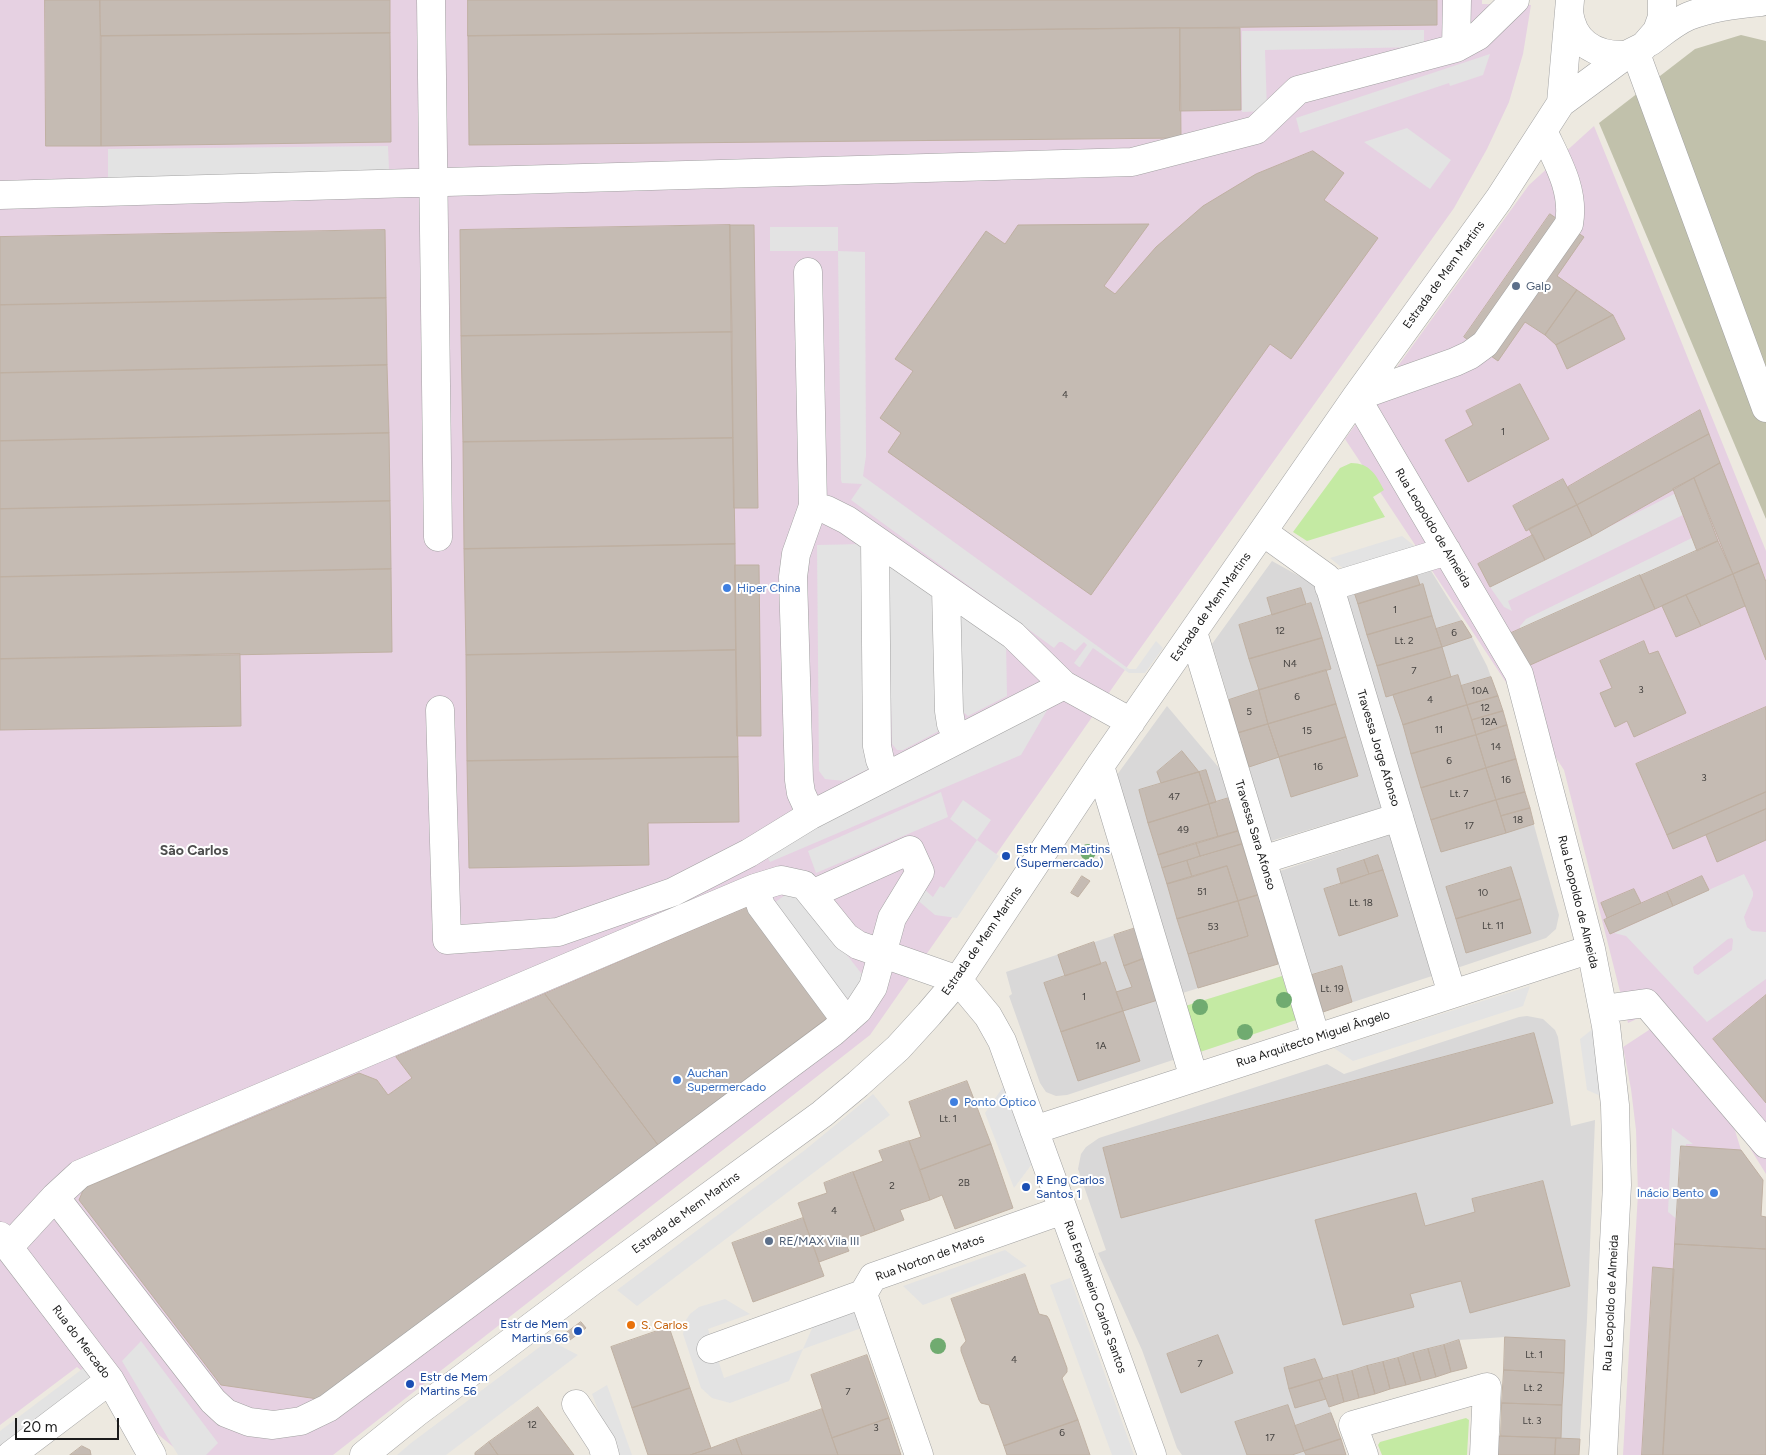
<!DOCTYPE html>
<html>
<head>
<meta charset="utf-8">
<style>
  body { margin:0 }
  #map { position:relative; width:1766px; height:1455px; overflow:hidden; background:#ede9e0; font-family:Figtree,sans-serif }
  canvas { display:block }
  .scale { position:absolute; left:15px; top:1418px; width:104px; height:22px; box-sizing:border-box; border:2px solid #1b1b1b; border-top:0; padding-left:6px; font-size:15px; line-height:18px; white-space:nowrap; color:#1b1b1b; -webkit-text-stroke:4px #fff; paint-order:stroke }
</style>
</head>
<body>
<div id="map">
<canvas width="1766" height="1455"></canvas>
<div class="scale">20 m</div>
</div>
<script>
const ctx = document.querySelector('canvas').getContext('2d');
ctx.lineJoin = 'round';
function fill(path, color) {
  ctx.fillStyle = color;
  ctx.fill(path, 'evenodd');
}
function strokePath(path, color, width, dash) {
  ctx.strokeStyle = color;
  ctx.lineWidth = width;
  ctx.lineCap = dash ? 'butt' : 'round';
  ctx.setLineDash(dash || []);
  ctx.stroke(path);
}
function drawText(font, color, halo, rows, align = 'center') {
  ctx.font = font + ' Figtree,sans-serif';
  ctx.lineWidth = 4;
  ctx.setLineDash([]);
  ctx.textBaseline = 'middle';
  ctx.strokeStyle = halo;
  ctx.fillStyle = color;
  for (const [text, x, y, turn = 0] of rows) {
    ctx.save();
    ctx.translate(x, y);
    ctx.rotate((+turn || 0) * Math.PI / 180);
    ctx.textAlign = isNaN(turn) ? turn : align;
    if (halo) ctx.strokeText(text, 0, 0);
    ctx.fillText(text, 0, 0);
    ctx.restore();
  }
}
fill(new Path2D(`
  M1272,561L1317,586L1384,807L1271,841L1212,644Z
  M1428,566L1472,637L1487,666L1498,696L1559,915L1556,929L1546,938L1457,968L1343,592Z
  M1167,706L1220,769L1278,964L1179,994L1114,779Z
  M1392,834L1435,975L1323,1012L1280,871Z
  M1139,927L1179,1058L1067,1095L1056,1096L1046,1092L1040,1083L1009,996L1012,994L1006,972Z
  M1527,1016L1543,1019L1555,1030L1558,1037L1571,1126L1595,1120L1587,1320L1579,1455H1495L1496,1436H1501L1505,1337L1459,1340L1320,1380L1346,1455H1182L1177,1448L1142,1350L1098,1253L1106,1250L1078,1169L1081,1154L1086,1147L1099,1138L1327,1064L1344,1074L1519,1017Z`), '#d9d8d8');
fill(new Path2D(`
  M0,0H1482V4L1531,5L1523,54L1509,102L1487,149L1454,208L1127,667L870,1035L333,1455H183L77,1367L0,1425Z
  M1594,126L1766,551V1174L1663,1007L1628,1023L1564,770L1345,439L1529,185Z
  M1652,1028L1733,1124L1741,1150L1763,1180L1761,1216L1766,1217V1455H1623L1638,1193L1636,1130L1631,1089L1623,1047Z`), '#e6d1e2');
fill(new Path2D(`
  M1741,35L1766,41V519L1599,123L1695,49Z`), '#c1c1ab');
fill(new Path2D(`
  M1351,463C1370,463 1376,475 1384,490L1373,497L1385,517L1307,541L1293,532L1340,468Z
  M1282,976L1296,1020L1197,1053L1182,1007Z
  M1466,1418L1469,1420L1467,1455H1382L1378,1445L1380,1442Z`), '#c4eaa3');
fill(new Path2D(`
  M1424,30V47L1265,50L1267,111L1242,112V31Z
  M1490,54L1483,75L1450,86L1449,83L1300,133L1296,118Z
  M1407,128L1451,160L1430,189L1364,142Z
  M388,146L389,170L369,175L108,181V149Z
  M770,227H838V251L865,252L866,456L863,476L1129,669H1136L1156,641L1163,648L1145,673H1129L1093,648L1080,667H1079L1074,663L1087,645L1084,642L1075,651L1062,642H1059L1054,648L851,500L862,484L842,483L841,480L838,251H770Z
  M1680,491L1689,512L1508,601L1512,611L1504,607L1490,587Z
  M1698,535L1705,551L1520,635V626L1526,619Z
  M1402,536L1422,552L1350,574L1330,558Z
  M863,544L870,768L844,781L825,779L819,771L817,545Z
  M892,562L936,590L939,731L903,750H897L892,744L888,566Z
  M959,609L1006,642L1007,696L968,716L962,711Z
  M1053,700L1021,755L770,862L767,856L849,804Z
  M941,792L948,817L816,873L808,851Z
  M963,800L991,820L977,840L999,856L957,918L935,915L915,898L923,888L933,897L940,886L944,888L977,840L950,819Z
  M1744,874L1753,892V896L1744,917L1747,927L1752,931L1766,932V979L1707,1022L1626,936L1614,933ZM1732,938L1733,940L1732,950L1698,975L1694,973L1693,967L1728,939Z
  M795,888L868,982L847,999L774,903Z
  M1530,986L1523,1006L1353,1061L1334,1048Z
  M1594,1028L1603,1097L1587,1090L1580,1039Z
  M1003,1087L1032,1164L1014,1188L985,1113Z
  M873,1094L890,1115L637,1306L617,1290L805,1150Z
  M1672,1128L1693,1144H1686L1683,1224L1668,1212Z
  M1005,1250L1027,1266L923,1305L903,1286Z
  M1070,1278L1134,1455H1112L1050,1285Z
  M725,1299L750,1314L708,1329L724,1378L803,1349L817,1317L853,1305L867,1326L803,1349L789,1381L730,1403L712,1398L701,1388L683,1334L686,1320L690,1314L699,1307Z
  M549,1340L578,1355L446,1455H397L411,1443Z
  M141,1341L218,1443L206,1455H178L122,1361Z
  M85,1367L93,1376L0,1455V1431Z
  M607,1385L632,1455H615L592,1394Z`), '#e3e3e3');
const building = new Path2D(`
  M45,0H100L101,146H46Z
  M100,0H390V33L101,36Z
  M468,0H1437V25L468,36Z
  M1180,28L1181,138L469,145L468,36Z
  M1180,28H1240L1241,110L1180,111Z
  M390,33L391,142L101,146V36Z
  M1313,151L1344,173L1324,200L1378,238L1291,359L1270,344L1091,595L888,452L901,433L880,418L913,371L895,359L986,231L1005,244L1018,225L1149,224L1104,286L1115,294L1156,247L1203,206L1256,174Z
  M1550,214L1584,237L1557,276L1577,290L1545,335L1525,322L1498,361L1464,337Z
  M730,225H754L758,508H734Z
  M730,225L732,332L461,336L460,230Z
  M385,230L386,298L0,305V237Z
  M1577,290L1613,315L1556,345L1545,335Z
  M386,298L387,365L0,373V305Z
  M1613,315L1625,339L1567,369L1556,345Z
  M732,332L733,438L463,442L461,336Z
  M387,365L389,433L0,441V373Z
  M1520,384L1549,439L1468,482L1445,440L1473,425L1466,411Z
  M1700,410L1709,434L1577,505L1568,487Z
  M389,433L390,501L0,509V441Z
  M1709,434L1720,463L1592,536L1577,505Z
  M733,438L735,544L464,549L463,442Z
  M1720,463L1759,563L1733,574L1694,478Z
  M1694,478L1718,541L1697,551L1673,489Z
  M1563,479L1577,505L1526,531L1513,506Z
  M390,501L391,569L0,577V509Z
  M1577,505L1592,536L1545,560L1529,529Z
  M1533,535L1545,560L1490,587L1478,564Z
  M1718,541L1733,574L1655,609L1640,576Z
  M735,544L736,650L466,655L464,549Z
  M1759,563L1766,582V660L1733,574Z
  M735,565H759L761,736H737Z
  M391,569L392,652L0,659V577Z
  M1415,570L1420,585L1358,604L1353,589Z
  M1733,574L1745,606L1701,626L1686,595Z
  M1640,575L1655,609L1528,666L1509,634Z
  M1423,584L1432,616L1367,635L1358,604Z
  M1301,588L1306,604L1272,615L1267,598Z
  M1686,595L1701,626L1676,637L1662,606Z
  M1311,603L1322,638L1249,659L1239,625Z
  M1432,616L1442,647L1377,666L1367,635Z
  M1462,621L1472,637L1442,647L1436,629Z
  M1322,638L1331,669L1259,690L1249,659Z
  M1644,641L1649,654L1658,651L1686,713L1634,737L1627,721L1615,727L1600,693L1612,688L1600,661Z
  M1442,647L1451,677L1386,697L1377,666Z
  M736,650L738,757L467,761L466,655Z
  M240,654L241,726L0,730V659Z
  M1326,670L1336,704L1268,724L1259,690Z
  M1458,675L1467,705L1403,725L1393,695Z
  M1491,677L1498,696L1467,705L1461,686Z
  M1259,690L1268,724L1238,733L1229,700Z
  M1498,696L1503,711L1472,720L1467,705Z
  M1336,704L1346,737L1279,757L1268,724Z
  M1467,705L1476,735L1411,754L1403,725Z
  M1766,707V792L1667,835L1636,764Z
  M1503,711L1507,725L1476,735L1472,720Z
  M1268,724L1279,757L1249,767L1238,733Z
  M1507,725L1516,759L1486,768L1476,735Z
  M1476,735L1486,768L1421,788L1411,754Z
  M1346,737L1358,776L1291,797L1279,757Z
  M1182,751L1199,772L1161,783L1157,772Z
  M738,757L739,822L648,823L649,865L469,868L467,761Z
  M1516,759L1525,792L1496,800L1486,768Z
  M1486,768L1496,800L1431,820L1421,788Z
  M1206,770L1216,802L1209,804L1199,772Z
  M1199,772L1209,804L1148,823L1139,790Z
  M1525,792L1530,808L1501,816L1496,800Z
  M1766,792V809L1673,849L1667,835Z
  M1229,798L1238,831L1218,837L1209,804Z
  M1496,800L1506,833L1441,852L1431,820Z
  M1209,804L1218,837L1158,855L1148,823Z
  M1530,808L1534,824L1506,833L1501,816Z
  M1766,809V840L1717,862L1706,835Z
  M1238,831L1242,844L1200,856L1196,843Z
  M1196,843L1200,856L1162,868L1158,855Z
  M1242,844L1258,895L1238,901L1227,866L1192,877L1187,861Z
  M1378,855L1383,870L1369,874L1364,860Z
  M1364,860L1369,874L1341,884L1337,869Z
  M1187,861L1192,877L1167,884L1162,868Z
  M1227,866L1238,901L1177,919L1167,884Z
  M1511,867L1521,899L1456,919L1446,887Z
  M1383,870L1398,916L1339,936L1324,889Z
  M1082,876L1090,881L1078,897L1071,893Z
  M1702,876L1709,890L1673,906L1667,892Z
  M1634,889L1641,903L1607,918L1601,903Z
  M1667,892L1673,906L1610,934L1604,920Z
  M1258,895L1278,964L1198,988L1188,954L1248,936L1238,901Z
  M1521,899L1531,933L1466,953L1456,919Z
  M1238,901L1248,936L1188,954L1177,919Z
  M748,907L830,1016L658,1145L545,994Z
  M1139,927L1148,957L1124,966L1114,935Z
  M1094,942L1101,964L1065,976L1058,955Z
  M1148,957L1161,999L1123,1011L1116,992L1132,987L1124,966Z
  M1106,962L1123,1011L1061,1032L1044,983Z
  M1342,966L1352,1002L1323,1012L1312,975Z
  M545,994L658,1145L318,1399L221,1385L79,1200L84,1188L359,1073L377,1080L388,1095L412,1078L396,1057Z
  M1766,995V1103L1713,1039Z
  M1123,1011L1140,1061L1078,1081L1061,1032Z
  M1534,1033L1553,1103L1121,1218L1103,1148Z
  M967,1081L991,1144L920,1170L909,1141L921,1137L909,1102Z
  M909,1141L930,1200L900,1210L904,1220L875,1231L853,1172L883,1161L879,1151Z
  M991,1144L1013,1208L955,1229L942,1195L930,1200L920,1170Z
  M1681,1146L1741,1150L1763,1180L1761,1216L1766,1217V1249L1675,1244Z
  M853,1172L875,1231L845,1242L849,1251L819,1262L798,1203L827,1193L824,1183Z
  M1543,1181L1570,1286L1470,1313L1461,1281L1410,1294L1414,1307L1343,1325L1315,1220L1416,1193L1425,1226L1475,1212L1472,1199Z
  M803,1218L824,1276L753,1302L732,1243Z
  M1675,1244L1766,1249V1455H1663Z
  M1653,1267L1674,1269L1663,1455H1642Z
  M1025,1274L1039,1314L1047,1316L1049,1319L1067,1368V1372L1062,1378L1078,1420L1004,1446L989,1405L981,1403L979,1400L961,1351V1347L966,1341L951,1299Z
  M581,1322L586,1328L570,1340L565,1334Z
  M669,1327L690,1388L632,1408L611,1347Z
  M1218,1335L1233,1373L1181,1393L1167,1354Z
  M1505,1337L1565,1340L1564,1373L1504,1370Z
  M1459,1340L1467,1368L1451,1372L1444,1345Z
  M1444,1345L1451,1372L1436,1377L1428,1349Z
  M1428,1349L1436,1377L1421,1381L1413,1353Z
  M1413,1353L1421,1381L1406,1385L1398,1358Z
  M867,1355L889,1418L832,1438L811,1375Z
  M1398,1358L1406,1385L1390,1389L1383,1362Z
  M1315,1359L1323,1379L1289,1389L1284,1368Z
  M1383,1362L1390,1389L1375,1394L1367,1366Z
  M1367,1366L1375,1394L1359,1398L1352,1371Z
  M1504,1370L1564,1373L1562,1405L1502,1403Z
  M1352,1371L1359,1398L1344,1402L1337,1375Z
  M1337,1375L1344,1402L1329,1407L1319,1380Z
  M1319,1380L1326,1399L1295,1408L1289,1389Z
  M690,1388L711,1448L690,1455H648L632,1408Z
  M1502,1403L1562,1405L1561,1438L1501,1436Z
  M1288,1405L1304,1451L1292,1455H1247L1235,1422Z
  M538,1407L574,1455H498L489,1442Z
  M822,1409L838,1455H742L736,1439Z
  M1331,1413L1341,1439L1304,1451L1295,1426Z
  M889,1418L901,1455H838L832,1438Z
  M1078,1420L1090,1455H1007L1004,1446Z
  M1496,1436L1556,1438L1555,1455H1495Z
  M1556,1438L1580,1439L1579,1455H1555Z
  M736,1439L742,1455H690L711,1448Z
  M1341,1439L1346,1455H1306L1304,1451Z
  M489,1442L498,1455H475V1453Z
  M82,1446L90,1450L91,1455H70Z`);
fill(building, '#c5bbb3');
strokePath(building, '#bfb0a2', 1);
const minor = new Path2D(`
  M431,0L438,537
  M1569,12C1573,44 1597,56 1626,55
  M1650,42C1662,33 1675,22 1689,16C1712,7 1737,4 1761,2
  M1456,48L1478,36L1515,0
  M1635,51L1766,408
  M1561,103L1570,0
  M1543,131C1557,161 1575,190 1569,224L1485,344L1470,355L1455,362L1356,397L1519,674L1591,949L1606,1026L1615,1105L1617,1185L1603,1455
  M0,195L1132,162L1256,130L1298,90L1456,48L1457,0
  M808,272L813,506L827,510L847,520L1013,635L1064,685
  M1263,532L1327,578L1452,994
  M875,540L877,746L880,760L887,776
  M1329,587L1447,551
  M946,589L949,711L951,724L958,739
  M1193,632L1316,1038
  M440,710L447,940L558,932L673,892L749,853L811,815L1064,685L1131,722
  M1100,766L1194,1078
  M811,815L801,793L799,780L793,577L796,554L813,506
  M1262,860L1399,817
  M755,888L761,906L846,1021
  M812,894L910,850L920,872L892,918L873,987L858,1010L833,1032L328,1408L301,1421L273,1425L249,1422L226,1413L213,1401L55,1197L80,1174L755,888L781,880L804,885L846,937L858,945L958,980
  M958,980L988,1016L1002,1041L1152,1455
  M1603,1009L1646,1003L1766,1144
  M1034,1130L1591,949
  M0,1236L110,1380L152,1455
  M9,1247L55,1197
  M863,1294L919,1455
  M711,1349L863,1294L873,1277L1063,1210
  M576,1404L602,1444L605,1455
  M11,1455L110,1380
  M364,1455L416,1413L591,1282L822,1114L858,1084L898,1048L929,1014L958,980L1100,766L1356,397L1499,199L1561,103L1626,55L1644,46L1657,31L1662,17V0
  M1364,1455L1353,1425L1487,1387L1484,1455`);
strokePath(minor, '#a2a2a2', 29);
strokePath(minor, '#fff', 28);
ctx.fillStyle = '#70ab70';
for (const [x, y] of [
  [1088,852],
  [1284,1000],
  [1200,1007],
  [1245,1032],
  [938,1346]
]) {
  ctx.beginPath();
  ctx.arc(x, y, 8, 0, 2 * Math.PI);
  ctx.fill();
}
for (const [x, y, r, color] of [
  [1516,286,5,"#5c6f8a"],
  [727,588,5,"#3f7fe0"],
  [1006,856,5,"#1a4fb4"],
  [677,1080,5,"#3f7fe0"],
  [954,1102,5,"#3f7fe0"],
  [1026,1187,5,"#1a4fb4"],
  [1714,1193,5,"#3f7fe0"],
  [769,1241,5,"#5c6f8a"],
  [631,1325,5,"#e8710a"],
  [578,1331,5,"#1a4fb4"],
  [410,1384,5,"#1a4fb4"]
]) {
  const dot = new Path2D();
  dot.arc(x, y, r, 0, 2 * Math.PI);
  ctx.fillStyle = color;
  ctx.fill(dot);
  strokePath(dot, '#fff', 2);
}
drawText('10px', '#464341', null, [
  ["4",1065,395],
  ["1",1503,432],
  ["1",1395,610],
  ["12",1280,631],
  ["6",1454,633],
  ["Lt. 2",1404,641],
  ["N4",1290,664],
  ["7",1414,671],
  ["3",1641,690],
  ["10A",1480,691],
  ["6",1297,697],
  ["4",1430,700],
  ["12",1485,708],
  ["5",1249,712],
  ["12A",1489,722],
  ["11",1439,730],
  ["15",1307,731],
  ["14",1496,747],
  ["6",1449,761],
  ["16",1318,767],
  ["3",1704,778],
  ["16",1506,780],
  ["Lt. 7",1459,794],
  ["47",1174,797],
  ["18",1518,820],
  ["17",1469,826],
  ["49",1183,830],
  ["51",1202,892],
  ["10",1483,893],
  ["Lt. 18",1361,903],
  ["Lt. 11",1493,926],
  ["53",1213,927],
  ["Lt. 19",1332,989],
  ["1",1084,997],
  ["1A",1101,1046],
  ["Lt. 1",948,1119],
  ["2B",964,1183],
  ["2",892,1186],
  ["4",834,1211],
  ["Lt. 1",1534,1355],
  ["4",1014,1360],
  ["7",1200,1364],
  ["Lt. 2",1533,1388],
  ["7",848,1392],
  ["Lt. 3",1532,1421],
  ["12",532,1425],
  ["3",876,1428],
  ["6",1062,1433],
  ["17",1270,1438]
]);
drawText('12px', '#1b1b1b', '#fff', [
  ["Estrada de Mem Martins",1444,275,-54],
  ["Rua Leopoldo de Almeida",1433,528,59],
  ["Estrada de Mem Martins",1211,607,-55],
  ["Travessa Jorge Afonso",1378,748,73],
  ["Travessa Sara Afonso",1255,835,73],
  ["Rua Leopoldo de Almeida",1578,902,76],
  ["Estrada de Mem Martins",982,941,-55],
  ["Rua Arquitecto Miguel Ângelo",1313,1039,-18],
  ["Estrada de Mem Martins",686,1213,-36],
  ["Rua Norton de Matos",930,1258,-20],
  ["Rua Engenheiro Carlos Santos",1095,1297,70],
  ["Rua Leopoldo de Almeida",1611,1303,-87],
  ["Rua do Mercado",81,1342,53]
]);
drawText('12px', '#4e5e75', '#fff', [
  ["Galp",1526,286],
  ["RE/MAX Vila III",779,1241]
], 'left');
drawText('12px', '#366cbe', '#fff', [
  ["Hiper China",737,588],
  ["Auchan",687,1073],
  ["Supermercado",687,1087],
  ["Ponto Óptico",964,1102],
  ["Inácio Bento",1704,1193,"right"]
], 'left');
drawText('12px', '#164399', '#fff', [
  ["Estr Mem Martins",1016,849],
  ["(Supermercado)",1016,863],
  ["R Eng Carlos",1036,1180],
  ["Santos 1",1036,1194],
  ["Estr de Mem",568,1324,"right"],
  ["Martins 66",568,1338,"right"],
  ["Estr de Mem",420,1377],
  ["Martins 56",420,1391]
], 'left');
drawText('12px', '#c56008', '#fff', [
  ["S. Carlos",641,1325]
], 'left');
drawText('bold 14px', '#4e4e4e', '#fff', [
  ["São Carlos",194,851]
]);
</script>
</body>
</html>
